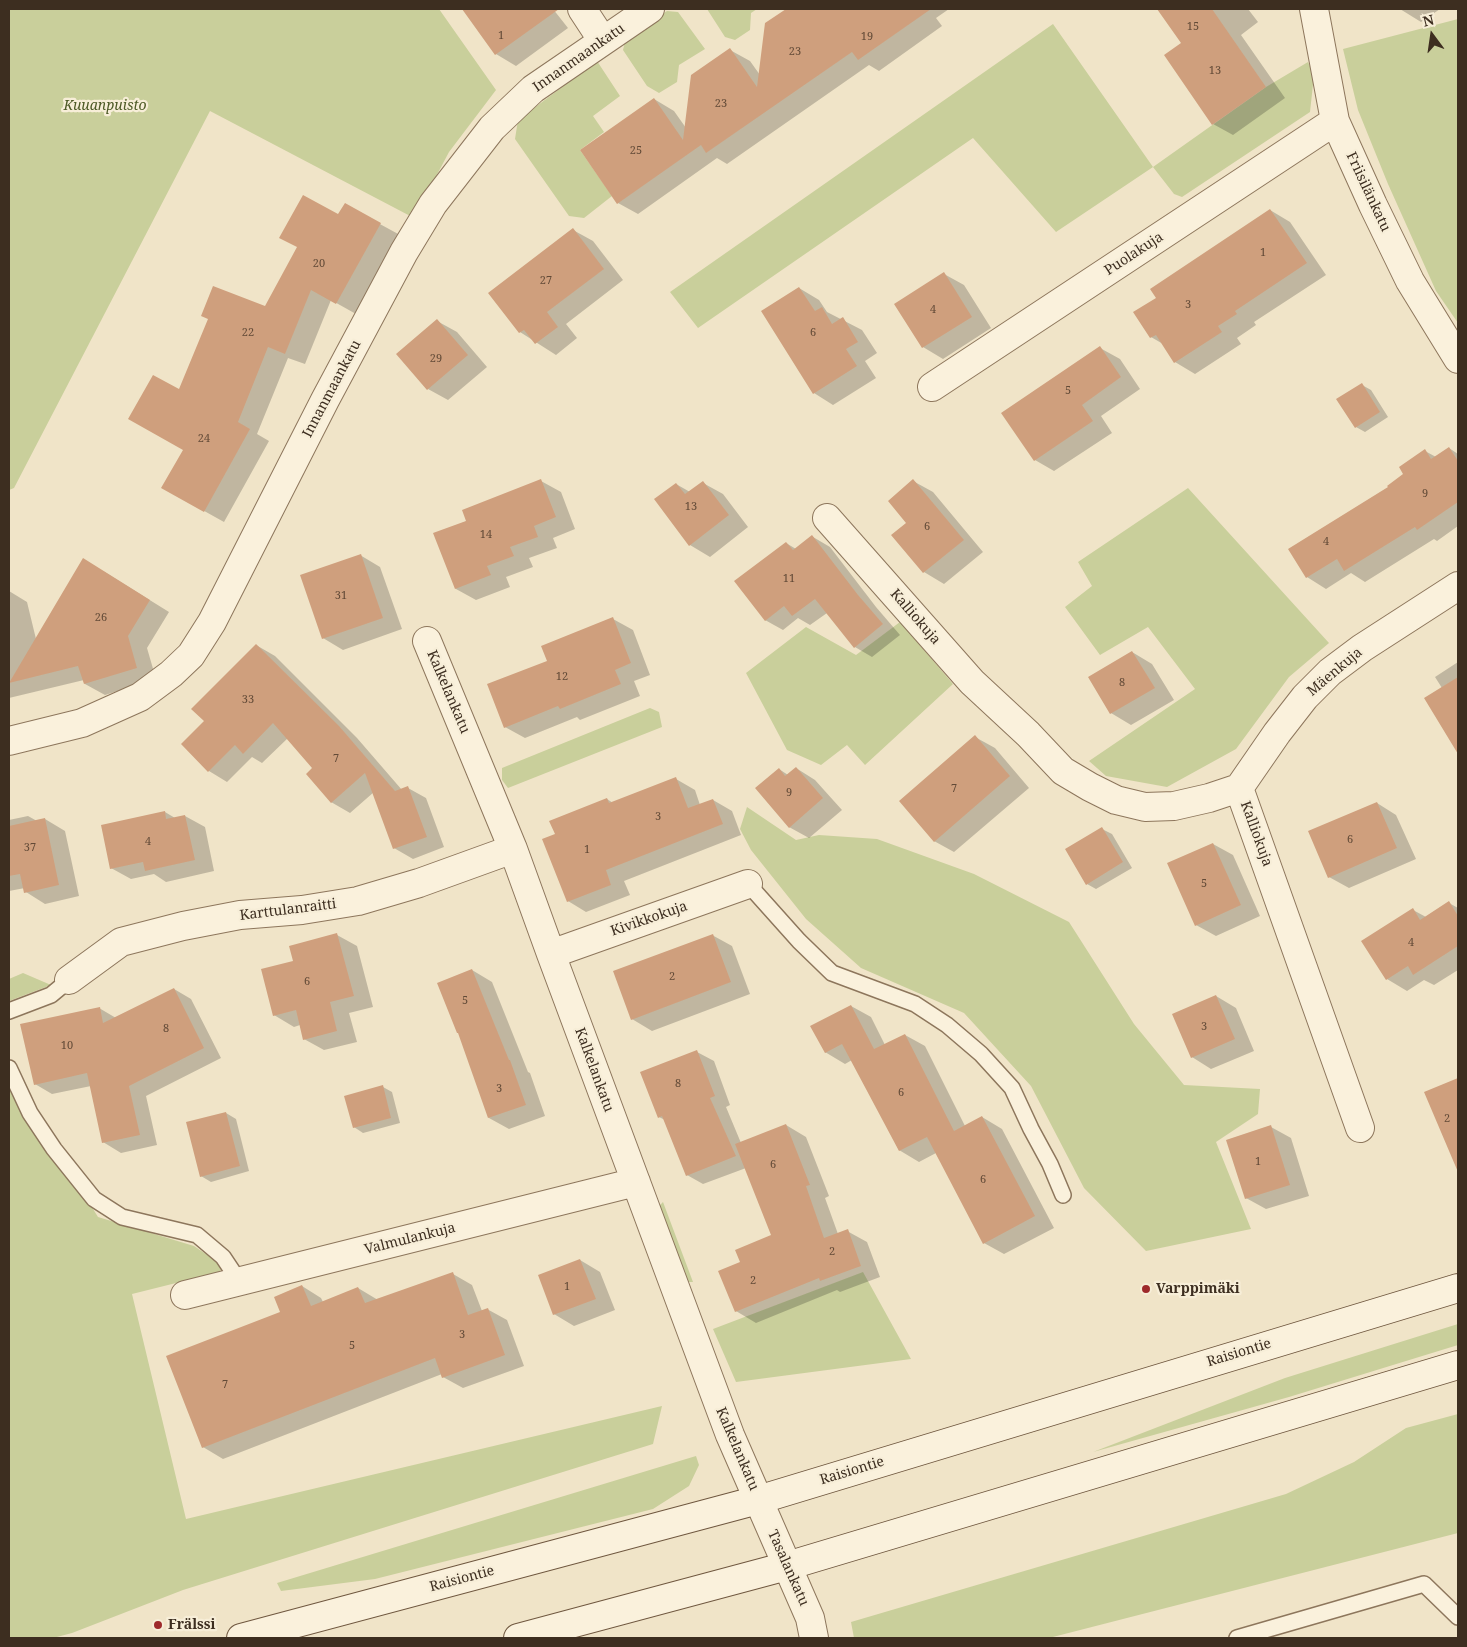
<!DOCTYPE html>
<html>
<head>
<meta charset="utf-8">
<style>
	body { margin:0 }
	#map { position:relative; width:1467px; height:1647px; overflow:hidden; background:#f0e4c8; font-family:"Noto Serif",serif }
	canvas { display:block }
	.frame { position:absolute; inset:0; border:10px solid #3d2e20; pointer-events:none }
	.north { position:absolute; left:1407px; top:10px; width:50px; height:50px; -webkit-text-stroke:4px #f7eed8; paint-order:stroke; rotate:346deg; font-size:14px; font-weight:700; line-height:20px; text-align:center; color:#3d2e20 }
	.north::after { content:''; display:block; margin:auto; width:18px; height:22px; background:#3d2e20; clip-path:polygon(50% 0,100% 100%,50% 72%,0 100%) }
</style>
</head>
<body>
<div id="map">
<canvas width="1467" height="1647"></canvas>
<div class="frame"></div>
<div class="north">N</div>
</div>
<script>
const ctx = document.querySelector('canvas').getContext('2d');
ctx.lineJoin = 'round';
function paint(path, color) { ctx.fillStyle = color; ctx.fill(path, 'evenodd'); }
const shape = rows => new Path2D(rows.map(r => 'M' + r).join(''));
function strokePath(path, color, width, dash) { ctx.strokeStyle = color; ctx.lineWidth = width; ctx.lineCap = dash ? 'butt' : 'round'; ctx.setLineDash(dash || []); ctx.stroke(path); }
function drawText(font, color, halo, rows, align = 'center') {
  ctx.font = font + ' "Noto Serif",serif'; ctx.lineWidth = 4.5; ctx.setLineDash([]); ctx.textBaseline = 'middle'; ctx.strokeStyle = halo; ctx.fillStyle = color; for (const [text, x, y, turn = 0] of rows) {
    ctx.save(); ctx.translate(x, y); ctx.rotate((+turn || 0) * Math.PI / 180); ctx.textAlign = isNaN(turn) ? turn : align; if (halo) ctx.strokeText(text, 0, 0); ctx.fillText(text, 0, 0); ctx.restore();
  }
}
paint(shape([
	[9,9,439,9,496,90,449,152,414,218,210,111,14,488,9,490],
	[707,9,757,9,751,13,750,30,735,40,725,37],
	[667,11,678,12,705,49,679,65,677,82,659,93,647,86,623,50,626,38],
	[1458,19,1458,323,1436,291,1388,184,1358,110,1343,49],
	[1053,24,1153,167,1266,87,1308,62,1314,75,1310,112,1182,197,1174,194,1153,167,1056,232,973,138,698,328,670,292],
	[597,61,620,96,593,116,604,132,580,150,612,196,584,218,569,216,515,139,518,120],
	[1188,488,1329,643,1289,677,1236,749,1167,787,1106,776,1089,761,1195,689,1148,627,1100,655,1065,607,1092,586,1078,562],
	[900,622,953,684,865,765,847,745,821,765,787,750,746,673,806,627,856,655],
	[650,708,659,712,662,727,508,788,502,780,502,768],
	[747,807,796,840,819,835,877,839,974,874,1069,922,1134,1024,1184,1085,1260,1089,1258,1114,1216,1142,1251,1229,1146,1251,1084,1188,1031,1086,964,1013,861,968,806,919,751,850,740,829],
	[23,973,51,985,9,1001,9,979],
	[9,1073,98,1217,194,1246,222,1265,220,1272,132,1294,186,1519,662,1406,653,1444,183,1590,72,1633,53,1638,9,1638],
	[663,1202,693,1282,683,1282,656,1209],
	[863,1272,911,1359,736,1382,713,1329],
	[1458,1324,1458,1345,1289,1397,1093,1452,1285,1378],
	[1458,1414,1458,1533,1049,1638,854,1638,851,1622,1286,1494,1354,1462,1406,1428],
	[696,1456,699,1465,689,1486,653,1509,375,1579,281,1591,277,1583]
]), '#c9cf9b');
paint(shape([
	[463,9,553,9,568,28,516,66,496,54],
	[788,9,949,9,936,18,942,26,879,71,869,65,727,164,717,158,638,214,618,203,654,99,674,111,686,128,730,50,750,61,760,75,766,24],
	[1158,9,1248,9,1258,22,1241,35,1285,98,1233,135,1213,124,1183,43],
	[1400,9,1440,9,1421,22],
	[345,205,400,235,356,314,331,300,305,364,288,358,257,434,269,441,224,522,163,488,184,450,180,391,265,308,298,247,339,216],
	[1270,210,1290,222,1326,275,1254,322,1256,325,1237,338,1241,344,1195,374,1175,362,1163,344,1151,337,1135,312,1158,298],
	[573,230,593,241,623,280,566,324,577,338,556,355,520,332,490,293],
	[944,274,964,285,991,328,943,359,923,347],
	[799,288,819,300,827,312,862,330,877,353,865,361,876,378,833,405,814,393],
	[437,321,457,332,487,367,448,400,428,389],
	[1100,348,1120,359,1140,389,1101,416,1112,433,1054,471,1035,460],
	[1362,385,1371,390,1388,417,1365,432,1356,427],
	[1449,448,1458,454,1458,526,1437,541,1434,539,1365,582,1351,573,1326,589,1307,577,1389,488,1405,475,1425,451,1436,457],
	[541,481,561,492,575,529,553,538,557,548,529,558,533,567,506,577,510,587,476,600,456,589,435,534,467,521],
	[913,481,933,492,983,552,944,584,924,572],
	[703,483,723,494,748,527,710,557,690,545,676,484,690,492],
	[813,537,830,547,876,607,900,635,872,657,855,647,827,613,810,625,798,618,783,630,765,620,786,543,796,549],
	[360,555,380,567,402,629,343,650,323,638],
	[103,571,169,612,147,648,156,679,105,695,85,684,84,680,9,698,9,591,27,602,36,639],
	[613,619,633,630,650,675,634,681,640,696,580,720,577,717,525,738,505,727,548,661],
	[256,645,275,656,357,738,402,790,408,788,426,798,444,847,413,859,394,848,374,792,350,813,331,802,314,768,288,738,262,763,252,757,227,782,209,771,182,744,206,721],
	[1132,652,1152,664,1174,700,1131,725,1111,713,1090,677],
	[1458,662,1458,741,1448,735,1442,688,1435,677],
	[975,737,995,748,1029,788,954,852,934,841],
	[796,768,815,780,842,810,809,838,789,827,779,769,788,775],
	[676,779,695,790,700,805,713,800,732,811,741,835,624,881,630,895,586,912,568,901,556,835,607,799,613,803],
	[1377,803,1396,815,1416,859,1349,888,1329,877],
	[165,812,175,818,185,816,205,827,214,871,166,882,154,874,131,879,111,868],
	[28,816,37,821,45,819,65,831,79,896,45,904,26,892,25,888,9,891,9,820],
	[1102,829,1112,834,1132,868,1096,889,1087,884],
	[1213,844,1233,855,1260,916,1216,936,1196,925],
	[1449,903,1458,908,1458,970,1434,985,1424,980,1407,991,1387,979,1363,941,1413,910,1426,917],
	[337,935,357,946,373,1007,349,1013,357,1042,324,1050,304,1039,300,1025,294,1027,274,1015,294,961],
	[712,935,732,946,750,994,652,1031,632,1019],
	[472,970,492,982,528,1072,530,1073,545,1116,509,1129,489,1118],
	[174,989,191,999,221,1058,146,1096,157,1145,121,1153,103,1142,91,1086,52,1094,35,1084,99,1008,116,1018],
	[1216,996,1236,1008,1254,1051,1211,1069,1192,1057],
	[851,1006,871,1017,885,1045,905,1035,925,1046,965,1126,982,1117,1002,1129,1054,1228,1004,1254,984,1243,936,1153,919,1162,899,1150,852,1060,845,1064,825,1052],
	[697,1052,714,1061,730,1105,726,1107,741,1143,786,1125,806,1137,829,1196,825,1198,838,1234,847,1231,867,1242,880,1277,840,1292,837,1290,756,1323,736,1311,742,1263,773,1236,746,1168,703,1184,687,1175,665,1120,659,1117],
	[1458,1079,1458,1153,1449,1148,1426,1093],
	[383,1087,392,1092,400,1123,363,1133,354,1127],
	[226,1113,236,1119,249,1171,211,1182,201,1176],
	[1271,1127,1291,1138,1309,1196,1266,1209,1246,1198],
	[580,1260,600,1272,615,1310,574,1326,554,1314],
	[453,1274,472,1285,482,1311,487,1309,507,1320,524,1366,463,1388,443,1377,442,1374,223,1459,203,1447,282,1312,302,1286,321,1298,323,1302,358,1288,378,1300]
]), '#0003');
paint(shape([
	[462,9,559,9,495,55],
	[786,9,931,9,858,60,852,52,706,153,701,145,617,204,580,150,654,98,683,140,691,75,730,48,757,87,765,23],
	[1157,9,1212,9,1266,87,1212,125,1164,55,1181,43],
	[303,195,338,214,345,203,381,223,336,304,311,290,285,354,268,347,238,422,250,429,204,512,161,488,183,450,128,419,153,375,179,389,208,319,201,316,213,286,265,306,297,247,279,238],
	[1270,209,1307,263,1235,311,1237,314,1218,326,1222,332,1174,363,1156,335,1150,338,1133,312,1156,298,1150,289],
	[573,228,604,269,547,312,558,327,535,344,524,330,519,333,488,293],
	[944,272,972,317,922,348,894,304],
	[799,287,815,311,822,307,832,324,843,317,858,342,846,349,857,366,813,394,761,311],
	[437,319,468,355,427,390,396,354],
	[1100,346,1121,377,1082,405,1093,421,1034,461,1001,413],
	[1362,383,1380,412,1355,428,1336,399],
	[1449,447,1458,461,1458,502,1417,530,1415,527,1344,571,1337,559,1306,578,1288,549,1388,487,1387,486,1403,474,1399,467,1425,449,1431,459],
	[541,479,556,517,534,526,538,537,510,547,514,556,487,566,491,575,455,589,433,533,466,521,462,510],
	[913,479,964,540,923,573,891,535,906,523,888,501],
	[703,481,729,515,689,546,654,499,676,483,685,494],
	[812,535,858,595,883,624,854,648,815,599,792,616,784,606,765,621,734,581,786,542,793,550],
	[361,554,383,618,322,639,300,575],
	[83,558,150,600,128,636,137,668,84,684,78,666,9,683],
	[613,617,631,663,615,670,621,684,560,709,558,706,504,728,487,684,547,661,541,646],
	[256,644,339,726,395,791,408,786,427,837,393,849,365,773,331,803,306,774,312,768,273,723,243,754,235,745,208,772,181,744,204,721,191,709],
	[1132,651,1155,688,1110,714,1088,677],
	[1458,677,1458,754,1424,698],
	[975,735,1010,776,934,842,899,801],
	[796,767,823,798,789,828,755,788,779,768,785,776],
	[676,777,688,808,713,799,723,824,606,870,611,885,567,902,542,839,555,834,549,821,607,798,609,803],
	[1377,802,1397,848,1328,878,1308,831],
	[165,811,166,819,185,815,195,860,145,871,143,862,110,869,101,825],
	[45,818,59,885,24,893,20,874,9,876,9,826],
	[1102,827,1123,862,1086,885,1065,849],
	[1213,843,1241,905,1195,926,1167,863],
	[1449,901,1458,916,1458,946,1413,975,1408,966,1386,980,1361,941,1413,908,1420,920],
	[337,933,354,996,330,1002,337,1031,303,1040,296,1010,273,1016,261,969,293,961,289,946],
	[713,934,731,982,631,1020,613,971],
	[472,969,509,1060,510,1060,526,1105,488,1118,458,1033,457,1033,437,983],
	[174,988,204,1048,129,1086,140,1135,102,1143,87,1073,34,1085,20,1024,100,1007,103,1023],
	[1216,995,1235,1039,1191,1058,1172,1014],
	[851,1005,874,1049,905,1034,954,1131,982,1116,1035,1216,983,1244,927,1137,899,1151,842,1044,825,1053,810,1026],
	[697,1050,715,1096,710,1098,736,1156,686,1176,662,1116,658,1118,640,1072],
	[1458,1078,1458,1172,1424,1092],
	[383,1085,391,1118,353,1128,344,1096],
	[226,1112,240,1166,200,1177,186,1122],
	[786,1124,810,1185,806,1186,824,1238,848,1229,861,1266,820,1281,819,1278,735,1312,718,1271,740,1262,735,1250,771,1235,735,1144],
	[1271,1125,1290,1185,1245,1199,1226,1140],
	[580,1259,596,1299,553,1315,538,1275],
	[453,1272,468,1315,488,1308,505,1355,442,1378,435,1358,202,1448,166,1356,280,1312,274,1297,302,1285,311,1306,358,1287,365,1303]
]), '#cf9f7d');
const lane = shape([
	[748,884,799,941,832,973,915,1004,947,1025,981,1054,1012,1088,1031,1129,1050,1164,1063,1195],
	[9,1011,51,995,69,980],
	[9,1068,30,1113,54,1149,94,1199,122,1217,197,1235,223,1257,239,1281],
	[1237,1638,1424,1584,1458,1617]
]);
const street = shape([
	[582,9,603,41],
	[1314,9,1335,121,1373,205,1410,281,1458,359],
	[932,387,1335,121],
	[827,518,972,682,1028,734,1063,771,1090,787,1116,800,1145,807,1174,806,1209,798,1239,788,1360,1128],
	[427,641,513,849,551,954,730,1435,810,1618,814,1638],
	[9,741,82,723,140,697,171,674,191,655,212,622,325,400,404,252,433,204,492,128,533,89,650,9],
	[1239,788,1277,733,1305,697,1330,672,1362,648,1458,586],
	[551,954,748,884],
	[69,980,121,942,183,926,240,915,302,910,358,901,419,883,513,849],
	[185,1295,636,1182]
]);
const secondary = shape([
	[241,1638,758,1500,1458,1288],
	[518,1638,787,1566,1458,1365]
]);
strokePath(lane, '#8d765c', 18);
strokePath(street, '#8d765c', 30);
strokePath(secondary, '#6f573f', 30);
strokePath(lane, '#faf1dc', 15);
strokePath(street, '#faf1dc', 28);
strokePath(secondary, '#faf1dc', 28);
for (const [x, y, r, color] of [
	[1146,1289,5,"#9e2a2b"],
	[158,1625,5,"#9e2a2b"]
]) { const dot = new Path2D(); dot.arc(x, y, r, 0, 2 * Math.PI); ctx.fillStyle = color; ctx.fill(dot); strokePath(dot, '#f7eed8', 2); }
drawText('11px', '#624a37', null, [
	["15",1193,27],
	["1",501,36],
	["19",867,37],
	["23",795,52],
	["13",1215,71],
	["23",721,104],
	["25",636,151],
	["1",1263,253],
	["20",319,264],
	["27",546,281],
	["3",1188,305],
	["4",933,310],
	["22",248,333],
	["6",813,333],
	["29",436,359],
	["5",1068,391],
	["24",204,439],
	["9",1425,494],
	["13",691,507],
	["6",927,527],
	["14",486,535],
	["4",1326,542],
	["11",789,579],
	["31",341,596],
	["26",101,618],
	["12",562,677],
	["8",1122,683],
	["33",248,700],
	["7",336,759],
	["7",954,789],
	["9",789,793],
	["3",658,817],
	["6",1350,840],
	["4",148,842],
	["37",30,848],
	["1",587,850],
	["5",1204,884],
	["4",1411,943],
	["2",672,977],
	["6",307,982],
	["5",465,1001],
	["3",1204,1027],
	["8",166,1029],
	["10",67,1046],
	["8",678,1084],
	["3",499,1089],
	["6",901,1093],
	["2",1447,1119],
	["1",1258,1162],
	["6",773,1165],
	["6",983,1180],
	["2",832,1252],
	["2",753,1281],
	["1",567,1287],
	["3",462,1335],
	["5",352,1346],
	["7",225,1385]
]);
drawText('14px', '#3d2e20', '#f7eed8', [
	["Innanmaankatu",579,58,-35],
	["Friisilänkatu",1368,192,65],
	["Puolakuja",1134,254,-33],
	["Innanmaankatu",332,389,-62],
	["Kalliokuja",915,617,49],
	["Mäenkuja",1335,672,-40],
	["Kalkelankatu",448,692,67],
	["Kalliokuja",1256,834,70],
	["Karttulanraitti",288,910,-7],
	["Kivikkokuja",649,919,-19],
	["Kalkelankatu",594,1070,70],
	["Valmulankuja",410,1239,-14],
	["Raisiontie",1239,1353,-17],
	["Kalkelankatu",737,1449,67],
	["Raisiontie",852,1471,-17],
	["Tasalankatu",788,1568,66],
	["Raisiontie",462,1579,-15]
]);
drawText('italic 14px', '#4d5a26', '#f7eed8', [
	["Kuuanpuisto",105,106]
]);
drawText('bold 14px', '#3d2e20', '#f7eed8', [
	["Varppimäki",1156,1289],
	["Frälssi",168,1625]
], 'left');
</script>
</body>
</html>
